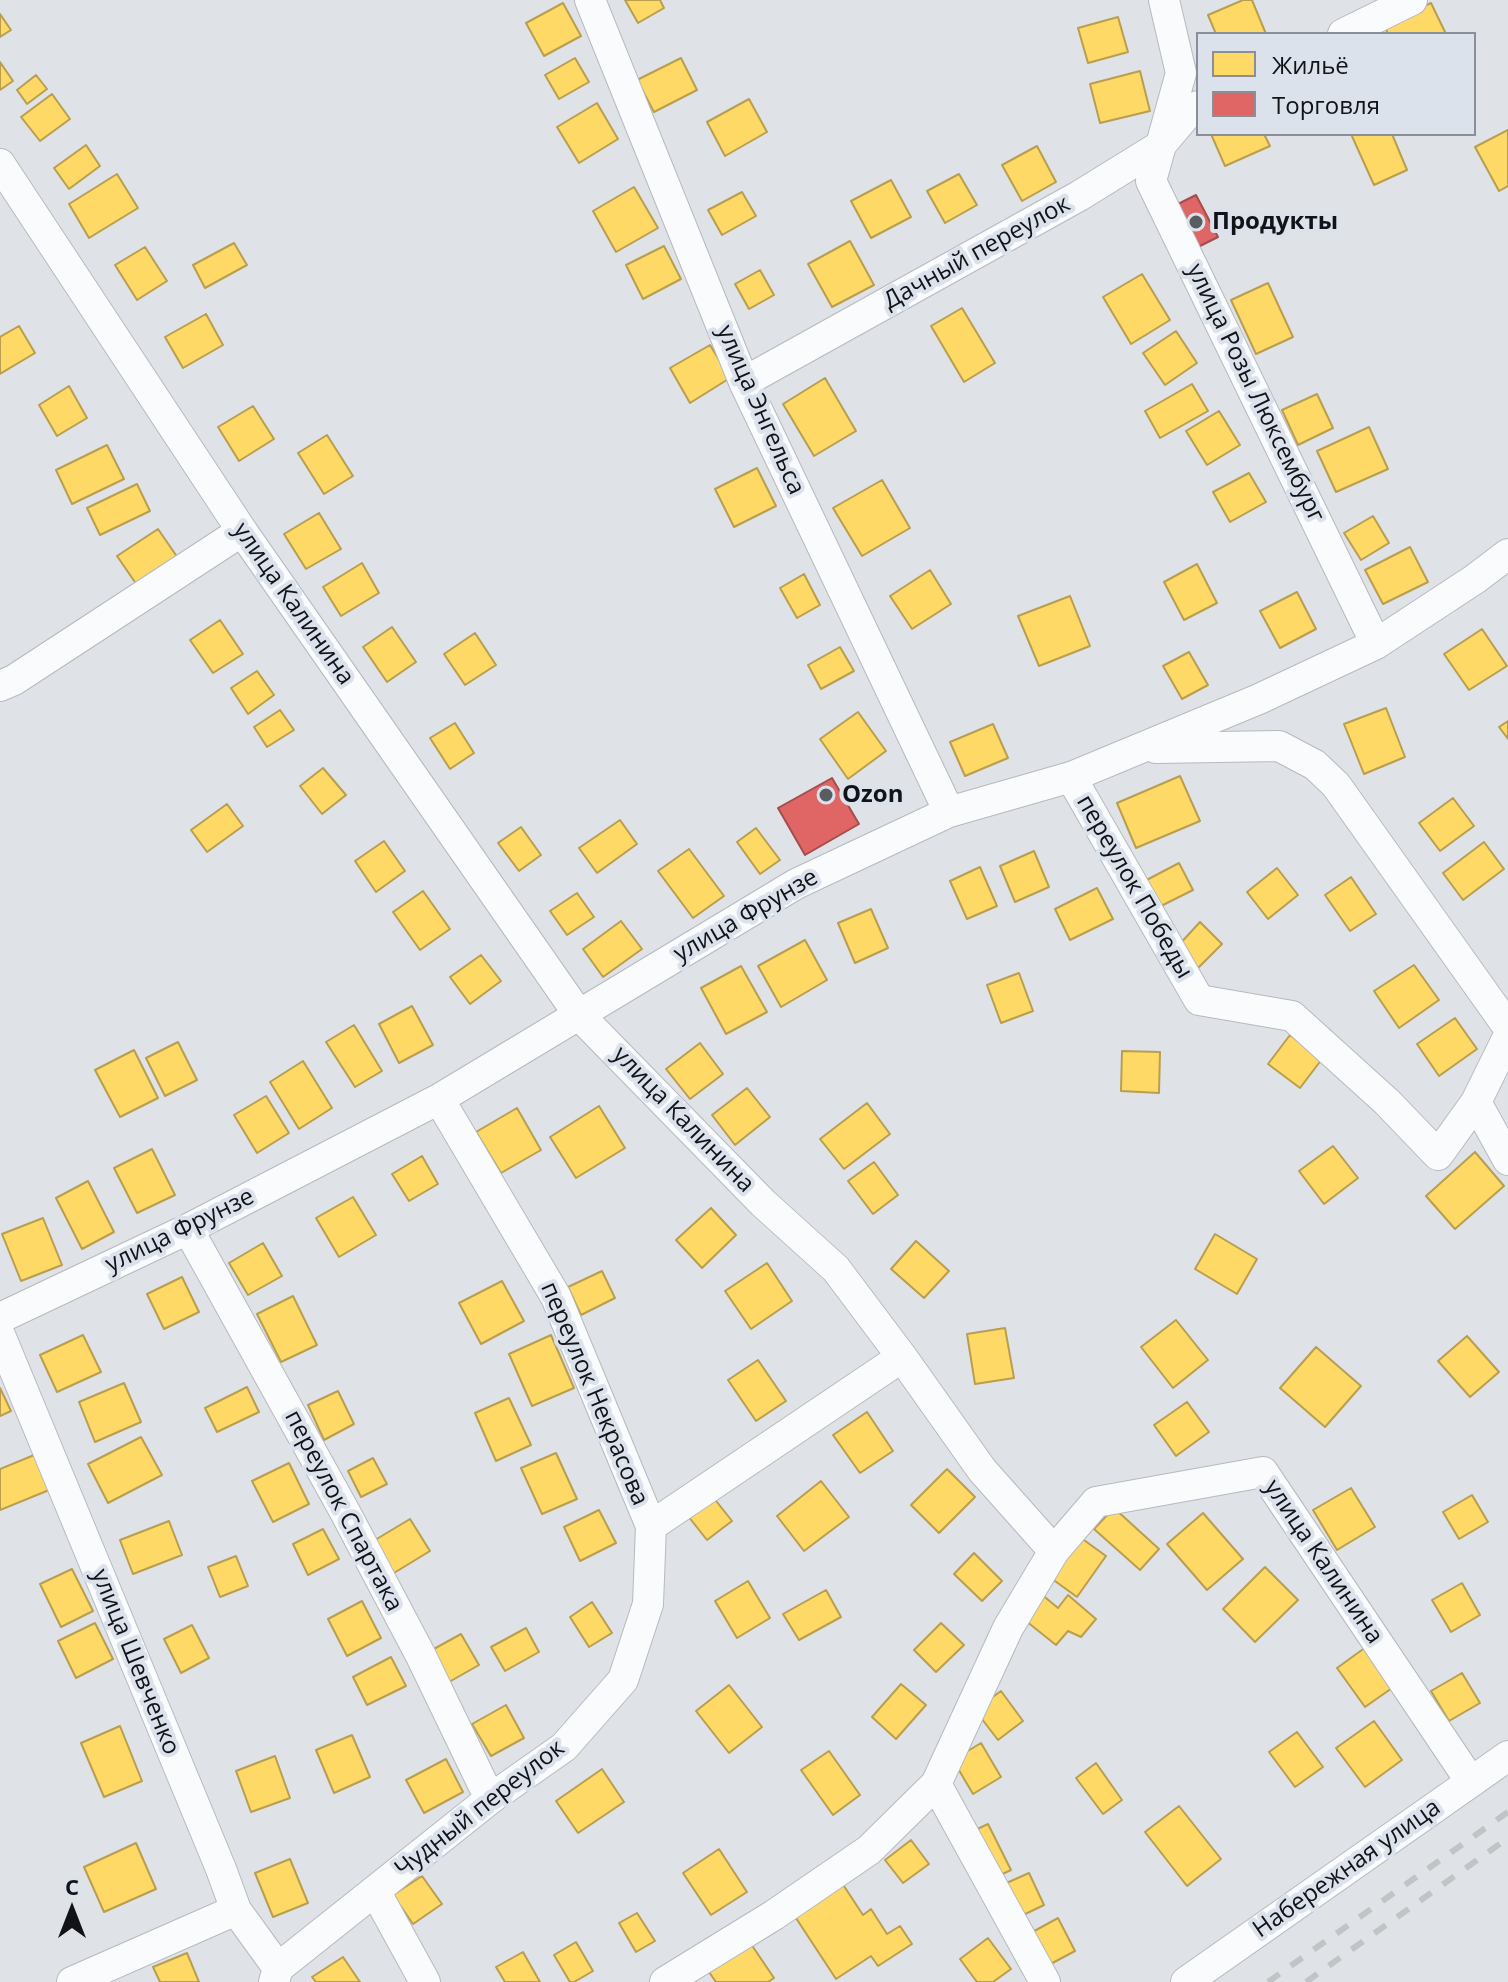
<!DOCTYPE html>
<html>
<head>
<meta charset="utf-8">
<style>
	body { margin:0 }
	#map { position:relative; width:1508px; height:1982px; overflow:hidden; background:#dfe3e8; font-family:"Open Sans",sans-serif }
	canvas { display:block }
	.legend { position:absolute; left:1196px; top:32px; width:280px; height:104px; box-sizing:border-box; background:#dbe2ec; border:2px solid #8a8f97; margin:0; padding:10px 14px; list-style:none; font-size:24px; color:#111317 }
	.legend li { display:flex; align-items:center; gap:16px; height:40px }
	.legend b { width:40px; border:2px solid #8a8f97 }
	.north { position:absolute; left:32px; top:1870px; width:80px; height:80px; -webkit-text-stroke:6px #dbe2ec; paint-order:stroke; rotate:0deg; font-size:22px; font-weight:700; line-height:32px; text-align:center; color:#111317 }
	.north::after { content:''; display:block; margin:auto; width:28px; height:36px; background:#111317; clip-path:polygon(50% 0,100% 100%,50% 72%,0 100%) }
</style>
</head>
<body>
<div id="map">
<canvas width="1508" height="1982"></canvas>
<ul class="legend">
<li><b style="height:22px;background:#ffd966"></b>Жильё</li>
<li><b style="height:22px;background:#e06666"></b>Торговля</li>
</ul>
<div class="north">С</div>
</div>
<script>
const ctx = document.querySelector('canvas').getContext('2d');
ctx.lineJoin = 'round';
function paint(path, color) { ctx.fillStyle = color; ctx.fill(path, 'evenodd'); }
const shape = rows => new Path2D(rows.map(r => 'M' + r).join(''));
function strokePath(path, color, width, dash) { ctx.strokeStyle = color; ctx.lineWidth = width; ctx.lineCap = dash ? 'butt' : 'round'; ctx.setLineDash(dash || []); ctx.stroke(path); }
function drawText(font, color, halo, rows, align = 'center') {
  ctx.font = font + ' "Open Sans",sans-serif'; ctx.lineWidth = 8; ctx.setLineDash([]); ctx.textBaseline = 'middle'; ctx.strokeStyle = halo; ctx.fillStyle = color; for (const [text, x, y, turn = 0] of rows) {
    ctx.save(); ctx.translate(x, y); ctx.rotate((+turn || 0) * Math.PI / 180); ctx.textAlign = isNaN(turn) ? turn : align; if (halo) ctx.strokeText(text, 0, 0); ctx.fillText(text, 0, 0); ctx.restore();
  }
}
const homes = shape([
	[625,0,660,0,664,8,638,23,625,0],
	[1243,0,1252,0,1266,34,1216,34,1208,15,1243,0],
	[563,3,581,36,544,56,526,23,563,3],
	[1431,3,1446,34,1388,34,1384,25,1431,3],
	[0,14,11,30,0,37,0,14],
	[1118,17,1128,52,1088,63,1078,28,1118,17],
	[575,58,589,82,559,99,545,75,575,58],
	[681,58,697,90,654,112,637,80,681,58],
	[0,62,13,81,0,90,0,62],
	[1140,71,1150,111,1100,123,1090,84,1140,71],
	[36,75,47,89,27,104,17,90,36,75],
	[52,94,70,119,40,141,21,117,52,94],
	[749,99,767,132,725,156,707,122,749,99],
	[597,103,618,139,579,163,557,127,597,103],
	[1508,130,1508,186,1499,191,1475,147,1508,130],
	[1211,134,1264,134,1270,146,1225,166,1211,134],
	[1351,134,1392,134,1407,170,1374,185,1351,134],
	[86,145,100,166,69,189,54,168,86,145],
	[1037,146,1056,182,1022,201,1002,165,1037,146],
	[117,174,138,208,89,238,69,204,117,174],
	[959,174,977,205,945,223,927,191,959,174],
	[891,180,911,217,871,238,851,201,891,180],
	[634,187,658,228,616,252,593,211,634,187],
	[742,192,756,216,722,235,708,210,742,192],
	[850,241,874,285,832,307,808,264,850,241],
	[234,243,247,265,205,288,193,265,234,243],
	[664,246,681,279,643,299,626,265,664,246],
	[145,247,167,281,137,300,115,265,145,247],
	[760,270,774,295,749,309,735,284,760,270],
	[1142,274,1170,320,1131,344,1103,297,1142,274],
	[1268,283,1293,337,1256,354,1231,300,1268,283],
	[962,308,995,363,964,382,931,326,962,308],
	[206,314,223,345,183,368,165,337,206,314],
	[19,326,35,353,0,374,0,337,19,326],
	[1176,331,1197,363,1165,385,1143,353,1176,331],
	[710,345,730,378,690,403,670,368,710,345],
	[825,378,856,431,814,456,783,404,825,378],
	[1192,384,1208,411,1160,438,1145,411,1192,384],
	[69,386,87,418,57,436,39,405,69,386],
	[1317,394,1333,428,1298,445,1282,410,1317,394],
	[253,406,274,439,239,461,218,427,253,406],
	[1219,411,1240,445,1207,465,1186,431,1219,411],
	[1369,427,1388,469,1336,492,1317,451,1369,427],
	[327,435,353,476,324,494,298,453,327,435],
	[107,445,124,479,72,504,56,470,107,445],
	[757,468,776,506,734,527,715,489,757,468],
	[1249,473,1266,502,1230,522,1213,492,1249,473],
	[882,480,910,528,862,556,833,508,882,480],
	[137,484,150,511,100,535,87,508,137,484],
	[319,513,341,549,306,569,284,534,319,513],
	[1373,516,1389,543,1361,560,1344,533,1373,516],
	[158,529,180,561,139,588,117,556,158,529],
	[1410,547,1428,582,1383,604,1365,570,1410,547],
	[362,563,379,593,341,616,323,587,362,563],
	[1197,564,1217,603,1184,620,1164,582,1197,564],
	[930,570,951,604,912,629,890,596,930,570],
	[804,574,820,605,797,618,780,588,804,574],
	[1297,592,1316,629,1280,648,1260,611,1297,592],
	[1070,596,1090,646,1039,666,1018,616,1070,596],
	[220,620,243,654,213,673,190,640,220,620],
	[392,627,416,662,387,682,363,647,392,627],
	[1482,629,1507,666,1469,690,1444,654,1482,629],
	[475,633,496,665,465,685,444,654,475,633],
	[840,647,854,671,821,689,808,665,840,647],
	[1189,652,1208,685,1182,699,1163,666,1189,652],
	[257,671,274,695,248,714,231,688,257,671],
	[1386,708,1405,757,1364,774,1344,724,1386,708],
	[280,710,294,730,267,747,254,727,280,710],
	[858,712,886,751,848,779,820,739,858,712],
	[1508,721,1508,739,1499,727,1508,721],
	[455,723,474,753,450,769,430,738,455,723],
	[993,724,1008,758,965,776,950,742,993,724],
	[323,768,346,795,322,814,300,786,323,768],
	[1180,776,1200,821,1136,848,1117,803,1180,776],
	[1453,798,1474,826,1440,851,1419,823,1453,798],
	[227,804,243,826,207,852,191,830,227,804],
	[620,820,637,844,597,873,579,848,620,820],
	[521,827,541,855,519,871,498,843,521,827],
	[756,828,780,860,760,874,737,842,756,828],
	[384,841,405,871,376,892,355,861,384,841],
	[1484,842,1504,869,1463,900,1443,873,1484,842],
	[689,849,724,896,693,918,658,871,689,849],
	[1034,851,1049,887,1015,902,1000,866,1034,851],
	[1179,863,1193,890,1153,910,1139,884,1179,863],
	[980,867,997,906,967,919,950,881,980,867],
	[1277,868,1298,895,1268,919,1247,892,1277,868],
	[1351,877,1376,914,1350,931,1325,895,1351,877],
	[1097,888,1113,919,1070,940,1055,909,1097,888],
	[423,891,450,929,420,950,393,912,423,891],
	[577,893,594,917,567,935,550,911,577,893],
	[871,909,888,948,855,963,838,923,871,909],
	[621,921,642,949,603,977,583,949,621,921],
	[1200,922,1222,944,1198,968,1177,947,1200,922],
	[805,940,827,980,781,1007,758,966,805,940],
	[481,955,501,981,470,1004,450,977,481,955],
	[1414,965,1439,1000,1399,1028,1374,991,1414,965],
	[741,966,767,1012,726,1034,701,988,741,966],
	[1019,973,1033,1011,1001,1023,987,985,1019,973],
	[412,1006,433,1045,399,1063,379,1024,412,1006],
	[1455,1018,1477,1049,1439,1076,1417,1044,1455,1018],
	[354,1025,382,1071,355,1087,326,1042,354,1025],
	[1290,1035,1322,1059,1300,1088,1268,1064,1290,1035],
	[178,1042,197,1080,165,1096,146,1058,178,1042],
	[700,1043,723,1074,690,1099,666,1069,700,1043],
	[134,1050,158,1098,120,1117,95,1070,134,1050],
	[1122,1051,1160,1052,1159,1093,1121,1091,1122,1051],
	[303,1061,332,1108,299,1129,270,1082,303,1061],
	[747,1088,770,1117,735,1145,712,1115,747,1088],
	[266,1096,289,1133,257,1153,234,1115,266,1096],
	[867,1103,890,1134,844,1169,820,1139,867,1103],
	[599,1106,625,1148,576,1178,550,1137,599,1106],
	[517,1108,541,1150,501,1173,476,1132,517,1108],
	[1333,1146,1358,1178,1324,1204,1299,1171,1333,1146],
	[152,1149,175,1195,137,1213,114,1168,152,1149],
	[1475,1152,1504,1186,1455,1229,1426,1196,1475,1152],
	[422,1156,438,1184,409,1201,392,1174,422,1156],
	[874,1162,898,1195,873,1214,848,1181,874,1162],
	[88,1181,114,1232,82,1249,56,1198,88,1181],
	[353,1197,376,1235,339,1257,316,1218,353,1197],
	[711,1208,736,1235,702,1268,676,1240,711,1208],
	[43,1218,62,1265,21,1281,2,1234,43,1218],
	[1215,1234,1257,1259,1237,1294,1195,1269,1215,1234],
	[916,1241,949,1271,924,1298,891,1269,916,1241],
	[263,1243,282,1276,248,1295,229,1263,263,1243],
	[767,1263,792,1301,751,1329,725,1291,767,1263],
	[602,1271,615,1298,581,1315,568,1287,602,1271],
	[182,1277,199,1312,164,1329,147,1294,182,1277],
	[502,1281,524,1321,481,1344,459,1303,502,1281],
	[293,1296,317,1345,281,1362,257,1314,293,1296],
	[1176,1320,1208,1360,1173,1388,1141,1347,1176,1320],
	[1005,1328,1014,1378,975,1384,967,1334,1005,1328],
	[83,1335,101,1372,57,1392,40,1355,83,1335],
	[551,1335,574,1388,532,1406,509,1354,551,1335],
	[1467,1336,1499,1372,1470,1397,1438,1361,1467,1336],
	[1316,1347,1361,1386,1325,1427,1280,1388,1316,1347],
	[758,1360,786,1401,756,1421,728,1380,758,1360],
	[124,1383,141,1422,95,1442,79,1402,124,1383],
	[247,1387,259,1412,217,1432,205,1408,247,1387],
	[0,1388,11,1411,0,1416,0,1388],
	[338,1391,354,1424,324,1440,308,1405,338,1391],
	[509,1398,531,1445,496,1461,475,1413,509,1398],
	[1187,1402,1209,1432,1176,1456,1154,1425,1187,1402],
	[867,1412,893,1451,860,1473,833,1435,867,1412],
	[141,1437,162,1475,108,1503,88,1464,141,1437],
	[39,1453,54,1488,0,1510,0,1469,39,1453],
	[556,1453,577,1499,542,1514,521,1468,556,1453],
	[373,1458,387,1484,361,1497,348,1471,373,1458],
	[289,1463,309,1504,273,1522,252,1481,289,1463],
	[947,1469,975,1497,939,1533,911,1505,947,1469],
	[821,1481,849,1517,804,1551,777,1516,821,1481],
	[1351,1488,1375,1527,1337,1550,1313,1510,1351,1488],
	[1472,1495,1488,1522,1459,1539,1443,1512,1472,1495],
	[713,1497,732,1521,707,1540,688,1516,713,1497],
	[1114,1508,1159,1549,1140,1570,1094,1529,1114,1508],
	[599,1510,616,1543,580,1561,564,1527,599,1510],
	[1203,1513,1243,1559,1207,1590,1167,1544,1203,1513],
	[410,1519,430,1551,389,1576,370,1543,410,1519],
	[169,1521,182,1555,133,1574,120,1540,169,1521],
	[323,1529,339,1559,308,1575,293,1544,323,1529],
	[1077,1535,1106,1556,1077,1597,1048,1576,1077,1535],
	[974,1553,1002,1581,982,1601,954,1574,974,1553],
	[236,1556,248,1586,220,1597,208,1567,236,1556],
	[1265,1567,1298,1600,1255,1642,1223,1609,1265,1567],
	[72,1569,93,1611,61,1627,40,1584,72,1569],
	[748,1581,770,1618,737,1638,715,1601,748,1581],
	[1462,1583,1480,1615,1451,1632,1432,1600,1462,1583],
	[826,1590,841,1617,799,1640,783,1614,826,1590],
	[1040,1593,1058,1608,1068,1595,1096,1619,1081,1637,1068,1631,1056,1645,1021,1617,1040,1593],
	[362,1601,381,1638,347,1656,328,1619,362,1601],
	[592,1602,612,1633,589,1647,570,1617,592,1602],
	[95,1623,113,1659,76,1678,58,1641,95,1623],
	[941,1623,964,1645,936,1672,914,1650,941,1623],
	[192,1625,209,1658,181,1673,164,1639,192,1625],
	[526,1628,539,1652,505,1671,491,1647,526,1628],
	[461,1634,479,1665,449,1682,432,1650,461,1634],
	[1366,1647,1395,1686,1365,1707,1337,1668,1366,1647],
	[391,1657,406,1686,367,1705,353,1677,391,1657],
	[1462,1673,1480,1703,1449,1721,1431,1691,1462,1673],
	[901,1684,926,1705,896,1739,872,1717,901,1684],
	[729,1685,762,1727,729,1753,696,1711,729,1685],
	[1001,1691,1023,1721,998,1740,975,1710,1001,1691],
	[506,1705,524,1738,491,1756,472,1724,506,1705],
	[1374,1721,1402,1760,1365,1787,1336,1748,1374,1721],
	[120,1726,142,1781,104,1797,81,1743,120,1726],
	[1297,1732,1323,1767,1295,1787,1269,1752,1297,1732],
	[352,1735,370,1777,334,1793,316,1750,352,1735],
	[981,1743,1001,1777,973,1794,953,1760,981,1743],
	[829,1751,860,1795,833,1815,801,1770,829,1751],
	[275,1756,290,1798,251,1812,236,1771,275,1756],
	[446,1759,463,1792,424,1813,406,1780,446,1759],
	[1096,1763,1122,1800,1103,1814,1076,1778,1096,1763],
	[602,1769,624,1802,578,1833,556,1801,602,1769],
	[1179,1806,1221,1859,1187,1886,1145,1832,1179,1806],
	[988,1824,1011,1870,992,1879,969,1833,988,1824],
	[911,1840,929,1864,903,1883,885,1860,911,1840],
	[136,1843,156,1889,104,1912,84,1867,136,1843],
	[719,1849,747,1892,711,1915,683,1873,719,1849],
	[290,1859,308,1903,273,1917,255,1873,290,1859],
	[1029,1873,1044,1905,1017,1918,1002,1885,1029,1873],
	[422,1876,442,1904,413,1924,393,1895,422,1876],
	[840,1880,863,1915,871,1909,887,1934,900,1926,912,1944,878,1966,871,1956,836,1979,792,1912,840,1880],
	[637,1913,655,1941,636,1952,619,1923,637,1913],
	[1058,1918,1075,1951,1045,1967,1027,1935,1058,1918],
	[988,1938,1011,1969,993,1982,977,1982,960,1959,988,1938],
	[576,1942,593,1971,574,1982,570,1982,554,1955,576,1942],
	[751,1944,774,1978,768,1982,716,1982,709,1972,751,1944],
	[523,1952,540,1982,505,1982,496,1967,523,1952],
	[187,1953,199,1982,160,1982,153,1967,187,1953],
	[343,1957,360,1982,316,1982,312,1977,343,1957]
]);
paint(homes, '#ffd966');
strokePath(homes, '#b89e4e', 2);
const shops = shape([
	[1196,195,1218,237,1196,248,1174,206,1196,195],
	[832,778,859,824,805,855,778,808,832,778]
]);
paint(shops, '#e06666');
strokePath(shops, '#a24d4e', 2);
const minor = shape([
	[590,0,744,382,949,812],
	[1164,0,1181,73,1151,181,1376,644],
	[1343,34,1412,0],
	[0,164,242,531,579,1015,763,1203,836,1269,902,1357,982,1470,1054,1551,1096,1502,1263,1472,1471,1782],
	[744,382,1079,196,1160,146,1187,114,1198,106],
	[0,686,14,680,242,531],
	[1156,748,1279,746,1315,765,1336,785,1508,1027],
	[1071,777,1199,1000,1292,1016,1387,1102,1438,1155,1476,1102,1508,1160],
	[1476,1102,1508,1037],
	[188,1229,345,1512,421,1656,490,1799],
	[0,1318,188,1229,439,1099,796,884,949,812,1071,777,1259,699,1376,644,1475,579,1508,554],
	[0,1335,221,1869,236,1910,278,1968,274,1982],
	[651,1526,902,1357],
	[936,1784,1045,1982],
	[375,1891,425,1982],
	[278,1968,490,1799,564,1747,623,1680,648,1604,651,1526,556,1297,439,1099],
	[72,1982,236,1910],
	[665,1982,774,1915,869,1850,936,1784,1008,1628,1054,1551],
	[1186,1982,1508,1756]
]);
strokePath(minor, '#b6b9be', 32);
strokePath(minor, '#fafbfc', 30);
strokePath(shape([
	[1268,1982,1508,1812],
	[1306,1982,1508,1838]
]), '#c1c3c4', 6, [14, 14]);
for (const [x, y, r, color] of [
	[1196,222,8,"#595c60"],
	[826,795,8,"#595c60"]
]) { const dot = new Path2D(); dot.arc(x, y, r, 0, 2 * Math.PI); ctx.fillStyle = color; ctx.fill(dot); strokePath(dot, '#dbe2ec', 3); }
drawText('bold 24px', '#111317', '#dbe2ec', [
	["Продукты",1212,222],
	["Ozon",842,795]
], 'left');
drawText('24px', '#111317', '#dbe2ec', [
	["Дачный переулок",977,253,-29],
	["улица Розы Люксембург",1255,393,64],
	["улица Энгельса",760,410,66],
	["улица Калинина",293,604,55],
	["переулок Победы",1134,887,60],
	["улица Фрунзе",746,916,-30],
	["улица Калинина",683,1120,46],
	["улица Фрунзе",180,1231,-26],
	["переулок Некрасова",594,1394,67],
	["переулок Спартака",343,1511,62],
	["улица Калинина",1323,1562,56],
	["улица Шевченко",135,1662,68],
	["Чудный переулок",480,1809,-38],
	["Набережная улица",1347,1869,-35]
]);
</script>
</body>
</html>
